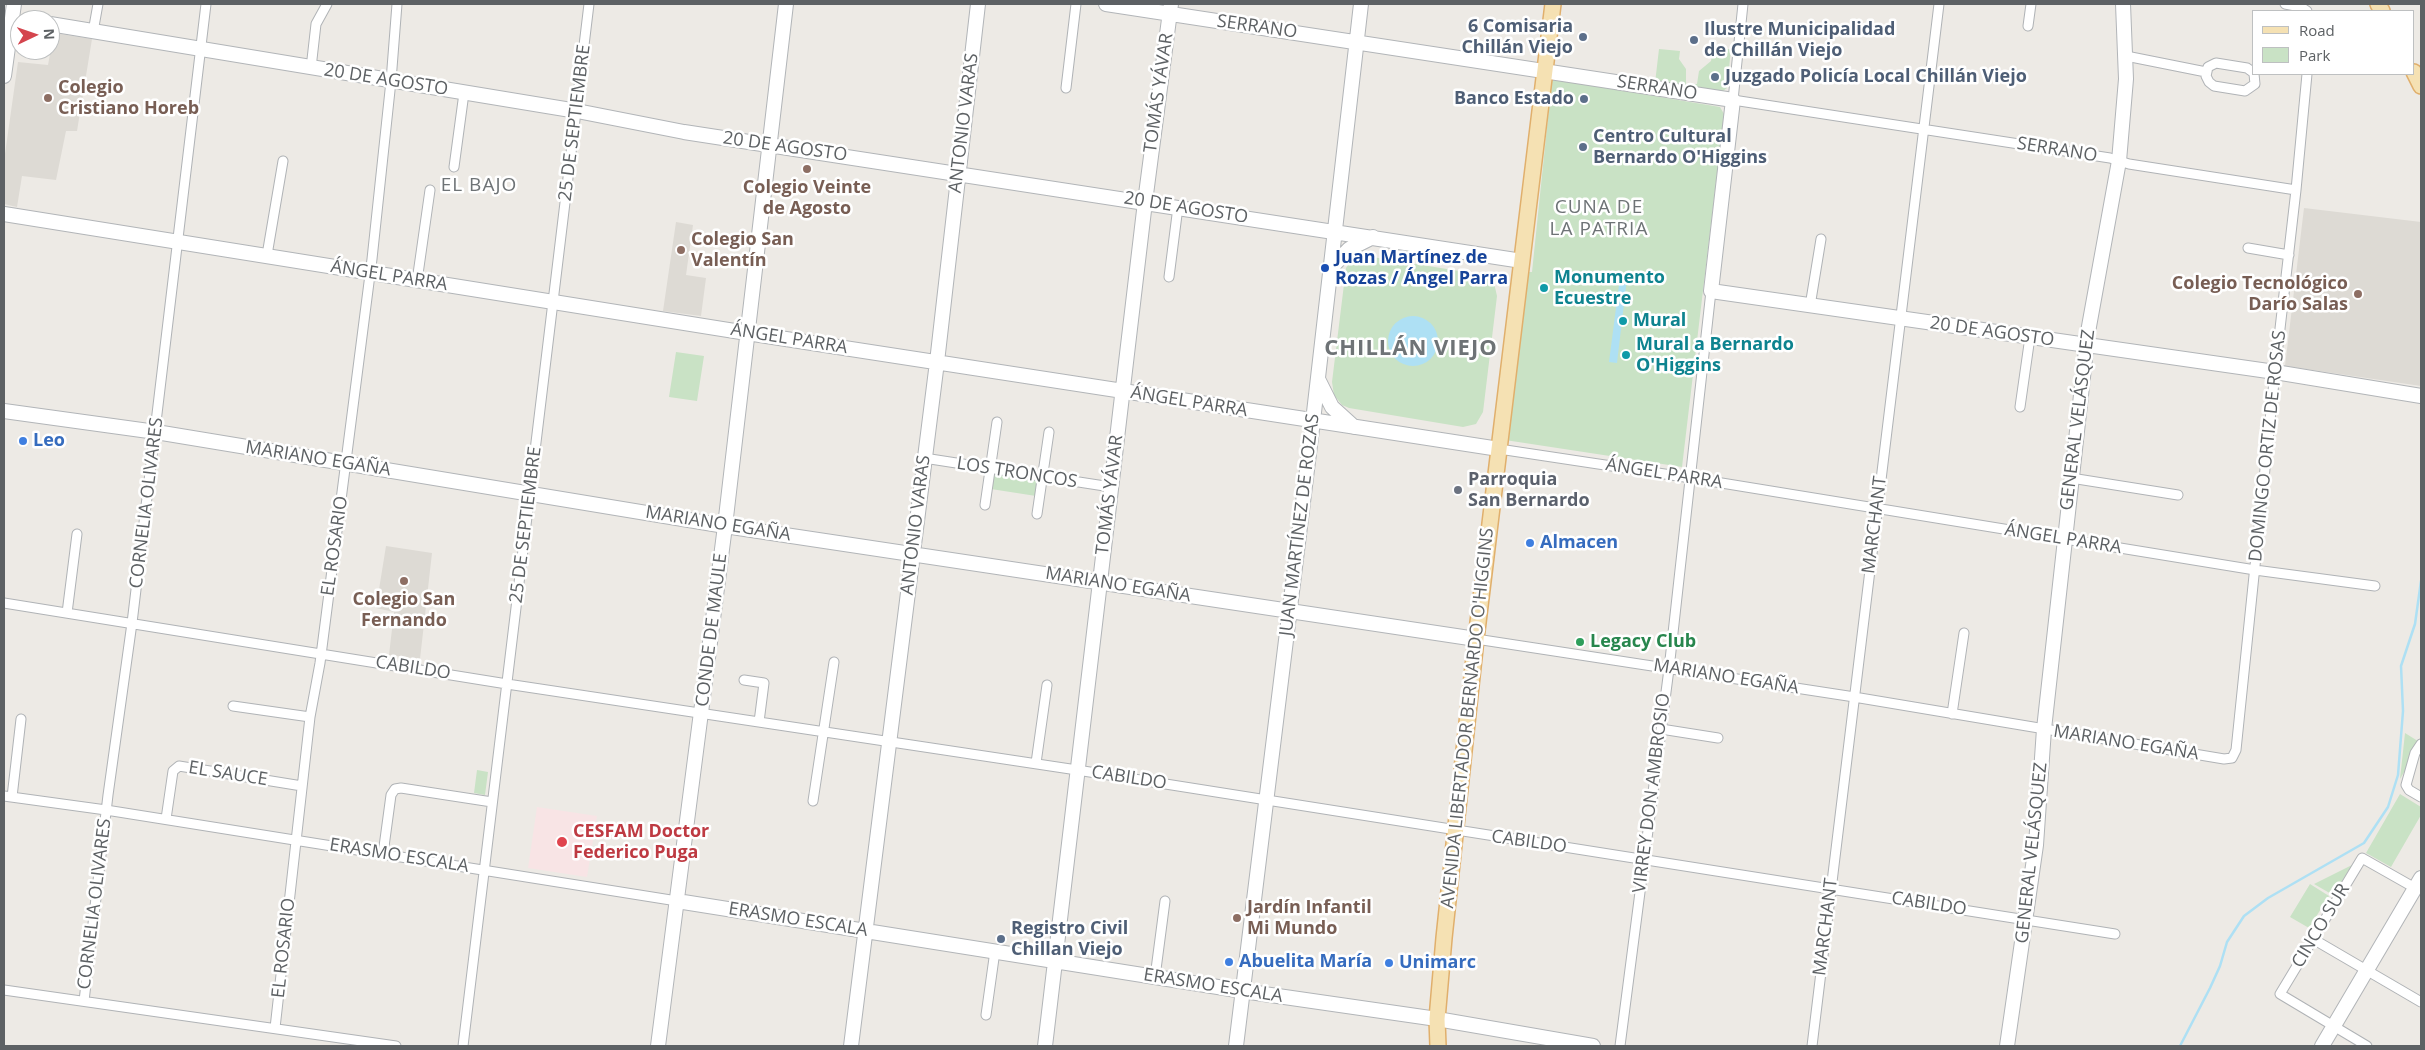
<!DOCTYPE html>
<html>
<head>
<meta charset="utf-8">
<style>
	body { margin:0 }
	#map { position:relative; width:2425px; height:1050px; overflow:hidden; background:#edeae5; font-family:"Open Sans",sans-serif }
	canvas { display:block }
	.frame { position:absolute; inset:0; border:5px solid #5d6164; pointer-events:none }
	.legend { position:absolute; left:2252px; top:10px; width:162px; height:65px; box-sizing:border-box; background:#fff; border:1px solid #bec0c1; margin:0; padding:6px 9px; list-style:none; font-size:15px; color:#5d6164 }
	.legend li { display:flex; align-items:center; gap:10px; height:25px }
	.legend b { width:25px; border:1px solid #bec0c1 }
	.north { position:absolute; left:10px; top:10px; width:50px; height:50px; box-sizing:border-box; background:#fff; border:1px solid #bec0c1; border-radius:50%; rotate:87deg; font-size:14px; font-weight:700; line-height:20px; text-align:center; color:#5d6164 }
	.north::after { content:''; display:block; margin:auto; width:18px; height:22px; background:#d4454e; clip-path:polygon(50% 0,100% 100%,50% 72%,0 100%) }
</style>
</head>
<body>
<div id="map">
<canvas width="2425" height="1050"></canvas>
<div class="frame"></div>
<ul class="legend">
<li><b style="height:6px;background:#f5e1b3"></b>Road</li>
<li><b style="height:14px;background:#c9e2c5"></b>Park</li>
</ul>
<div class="north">N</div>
</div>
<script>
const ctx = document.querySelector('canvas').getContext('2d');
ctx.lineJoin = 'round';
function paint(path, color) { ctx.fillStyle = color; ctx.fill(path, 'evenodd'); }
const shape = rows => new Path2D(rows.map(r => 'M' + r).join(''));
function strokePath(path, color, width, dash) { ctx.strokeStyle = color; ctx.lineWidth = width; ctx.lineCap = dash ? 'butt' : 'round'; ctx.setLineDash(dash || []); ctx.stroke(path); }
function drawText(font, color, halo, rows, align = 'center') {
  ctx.font = font + ' "Open Sans",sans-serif'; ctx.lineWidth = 5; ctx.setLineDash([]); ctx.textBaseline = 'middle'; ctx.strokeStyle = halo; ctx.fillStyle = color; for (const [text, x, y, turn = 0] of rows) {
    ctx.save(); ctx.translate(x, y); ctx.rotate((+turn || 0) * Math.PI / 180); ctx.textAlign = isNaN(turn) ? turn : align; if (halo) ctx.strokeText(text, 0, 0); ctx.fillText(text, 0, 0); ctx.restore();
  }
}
paint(shape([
	[54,33,92,39,77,131,66,131,56,180,22,176,17,207,4,204,4,161,18,62,48,65],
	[2304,208,2421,222,2421,386,2285,366],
	[676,222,693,225,686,275,706,278,701,316,663,311],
	[386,546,432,553,420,659,389,655,394,612,376,608]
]), '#dddad4');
paint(shape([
	[537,807,597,816,587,877,528,868]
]), '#f8e4e5');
paint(shape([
	[1659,49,1680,51,1679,59,1686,69,1686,88,1655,83],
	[1725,49,1731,49,1727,88,1719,94,1693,90,1694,84,1697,84,1699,71,1711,61,1712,55,1724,57],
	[1552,79,1720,107,1724,114,1682,467,1505,440,1525,272,1532,272],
	[1360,255,1484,275,1494,283,1497,296,1483,412,1476,424,1463,427,1349,408,1342,405,1334,395,1332,382,1346,268,1353,258],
	[676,352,704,356,697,401,669,397],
	[993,474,1038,481,1036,496,991,489],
	[2405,733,2421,743,2400,779],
	[477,770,488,772,485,795,474,793],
	[2400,794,2421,807,2421,815,2391,867,2366,853],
	[2352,865,2333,895,2314,884],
	[2310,884,2329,896,2309,928,2290,917]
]), '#c9e2c5');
paint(shape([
	[1620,277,1627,278,1617,363,1609,362],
	'1388 341a25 25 0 1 1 50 0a25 25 0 1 1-50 0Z'
]), '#aee0f4');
strokePath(shape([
	[2180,1046,2210,988,2220,966,2227,942,2244,916,2268,898,2364,843,2388,807,2398,775,2403,711,2401,666,2415,624,2421,581]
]), '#aee0f4', 2.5);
const street = shape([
	[1743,4,1733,100,2110,158,2129,164,2296,190],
	[2285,4,2301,7,2307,11],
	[2028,26,2031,4],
	[93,32,98,4],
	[2126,56,2206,72],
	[311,68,316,24,327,4],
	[2254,73,2247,68,2216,63,2208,67,2206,76,2209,82,2214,86,2245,91,2255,84,2254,74],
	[1066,88,1076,4],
	[454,167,464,93],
	[2248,248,2289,255],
	[267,255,283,161],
	[1169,277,1178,207],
	[417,281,430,190],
	[1810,306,1821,239],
	[2020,407,2030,337],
	[1499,449,1691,478,2255,570,2375,586],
	[924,458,1111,487],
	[2071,478,2178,495],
	[985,505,997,422],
	[1037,514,1049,432],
	[4,603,507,684,1077,770,2115,934],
	[67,613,77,534],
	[1476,639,1848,696,2224,759,2232,758,2236,750,2275,372,2296,190,2307,74],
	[744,680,764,683,759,722],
	[233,706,310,717],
	[1952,714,1964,633],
	[1661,729,1718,738],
	[2421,744,2415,753,2406,785,2409,790,2421,797],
	[1036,763,1047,685],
	[4,796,106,810,677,901],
	[12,797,21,719],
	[813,801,834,662],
	[166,819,173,771,179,766,302,786],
	[383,854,391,795,395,789,401,788,492,802],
	[2313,939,2421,1002],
	[1155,977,1165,901],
	[4,990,396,1046],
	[84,1001,108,795,132,623,206,4],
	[986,1015,995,951],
	[275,1028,310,717,320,663,372,259,391,81,397,4],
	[463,1046,589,4],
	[1620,1046,1669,669,1711,291],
	[1812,1046,1939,4],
	[2367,1046,2280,994,2362,858,2415,888]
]);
const secondary = shape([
	[1106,4,1733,100,1711,291,2275,372,2421,396],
	[50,24,577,111,684,132,1522,261],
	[4,76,14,4],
	[4,214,747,333,1499,449],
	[1331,268,1349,249,1373,237],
	[1319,381,1332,407,1354,427],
	[4,411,156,432,725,526,1476,639],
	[677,901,1243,991,1437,1019,1593,1046],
	[658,1046,725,526,786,4],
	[851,1046,937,362,978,4],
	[1045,1046,1145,202,1171,4],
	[1236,1046,1313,421,1361,4],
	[2007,1046,2036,845,2044,729,2088,332,2119,161,2126,79,2123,4],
	[2322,1046,2421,878]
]);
const primary = shape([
	[2378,4,2382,11],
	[2414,72,2421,86],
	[1438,1046,1437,1019,1444,938,1476,639,1553,4]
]);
strokePath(street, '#b0b3b6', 11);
strokePath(secondary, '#b2b5b8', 16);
strokePath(primary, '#e0af6c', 18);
strokePath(street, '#fff', 9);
strokePath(secondary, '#fff', 14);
strokePath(primary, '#f5e1b3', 15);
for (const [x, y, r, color] of [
	[1583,37,5,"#5c6f8a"],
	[1694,40,5,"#5c6f8a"],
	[1715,77,5,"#5c6f8a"],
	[48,98,5,"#8d6e63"],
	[1584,99,5,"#5c6f8a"],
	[1583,147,5,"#5c6f8a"],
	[807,169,5,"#8d6e63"],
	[681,250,5,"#8d6e63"],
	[1325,268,5,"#1a4fb4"],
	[1544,288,5,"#0f9aa8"],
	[2358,294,5,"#8d6e63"],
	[1623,321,5,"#0f9aa8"],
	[1626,355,5,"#0f9aa8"],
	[23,441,5,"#3f7fe0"],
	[1458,490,5,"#6b7280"],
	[1530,543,5,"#3f7fe0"],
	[404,581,5,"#8d6e63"],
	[1580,642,5,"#2e9e5b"],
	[562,842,6,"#e0444e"],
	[1237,918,5,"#8d6e63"],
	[1001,939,5,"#5c6f8a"],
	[1229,962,5,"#3f7fe0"],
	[1389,963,5,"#3f7fe0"]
]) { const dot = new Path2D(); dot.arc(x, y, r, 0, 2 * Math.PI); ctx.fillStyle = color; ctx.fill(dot); strokePath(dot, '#fff', 2); }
drawText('18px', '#5d6164', '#fff', [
	["SERRANO",1257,27,8],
	["20 DE AGOSTO",386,80,9],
	["SERRANO",1657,88,9],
	["TOMÁS YÁVAR",1159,93,-82],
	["25 DE SEPTIEMBRE",575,123,-83],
	["ANTONIO VARAS",964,123,-83],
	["20 DE AGOSTO",785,147,8],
	["SERRANO",2057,150,9],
	["20 DE AGOSTO",1186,208,9],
	["ÁNGEL PARRA",389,276,9],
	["20 DE AGOSTO",1992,332,8],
	["ÁNGEL PARRA",789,339,9],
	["ÁNGEL PARRA",1189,402,9],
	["GENERAL VELÁSQUEZ",2078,420,-83],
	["DOMINGO ORTIZ DE ROSAS",2268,446,-84],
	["MARIANO EGAÑA",318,459,9],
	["LOS TRONCOS",1017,473,9],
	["ÁNGEL PARRA",1664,474,9],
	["TOMÁS YÁVAR",1110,495,-83],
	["CORNELIA OLIVARES",147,503,-83],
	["MARIANO EGAÑA",718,524,9],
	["25 DE SEPTIEMBRE",526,525,-83],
	["ANTONIO VARAS",916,525,-83],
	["JUAN MARTÍNEZ DE ROZAS",1300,525,-83],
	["MARCHANT",1875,525,-83],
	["ÁNGEL PARRA",2063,539,9],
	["EL ROSARIO",335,546,-82],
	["MARIANO EGAÑA",1118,585,9],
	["CONDE DE MAULE",712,630,-83],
	["CABILDO",413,668,9],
	["MARIANO EGAÑA",1726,677,9],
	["AVENIDA LIBERTADOR BERNARDO O'HIGGINS",1468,718,-84],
	["MARIANO EGAÑA",2126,743,9],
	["EL SAUCE",228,774,9],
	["CABILDO",1129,778,9],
	["VIRREY DON AMBROSIO",1652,793,-83],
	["CABILDO",1529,842,8],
	["GENERAL VELÁSQUEZ",2032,853,-84],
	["ERASMO ESCALA",399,856,9],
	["CORNELIA OLIVARES",95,904,-83],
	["CABILDO",1929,904,9],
	["ERASMO ESCALA",798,920,9],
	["CINCO SUR",2321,926,-59],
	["MARCHANT",1826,927,-83],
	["EL ROSARIO",284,948,-84],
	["ERASMO ESCALA",1213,986,9]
]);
drawText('bold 18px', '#4e5e75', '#fff', [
	["6 Comisaria",1573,27,"right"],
	["Chillán Viejo",1573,48,"right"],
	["Ilustre Municipalidad",1704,30],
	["de Chillán Viejo",1704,51],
	["Juzgado Policía Local Chillán Viejo",1725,77],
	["Banco Estado",1574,99,"right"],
	["Centro Cultural",1593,137],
	["Bernardo O'Higgins",1593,158],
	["Registro Civil",1011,929],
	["Chillan Viejo",1011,950]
], 'left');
drawText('bold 18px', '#785e54', '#fff', [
	["Colegio",58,88],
	["Cristiano Horeb",58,109],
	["Colegio Veinte",807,188,"center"],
	["de Agosto",807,209,"center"],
	["Colegio San",691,240],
	["Valentín",691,261],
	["Colegio Tecnológico",2348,284,"right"],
	["Darío Salas",2348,305,"right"],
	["Colegio San",404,600,"center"],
	["Fernando",404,621,"center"],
	["Jardín Infantil",1247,908],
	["Mi Mundo",1247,929]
], 'left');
drawText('bold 18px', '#164399', '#fff', [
	["Juan Martínez de",1335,258],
	["Rozas / Ángel Parra",1335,279]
], 'left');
drawText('bold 18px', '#0d838f', '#fff', [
	["Monumento",1554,278],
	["Ecuestre",1554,299],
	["Mural",1633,321],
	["Mural a Bernardo",1636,345],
	["O'Higgins",1636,366]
], 'left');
drawText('bold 18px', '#366cbe', '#fff', [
	["Leo",33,441],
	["Almacen",1540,543],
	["Abuelita María",1239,962],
	["Unimarc",1399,963]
], 'left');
drawText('bold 18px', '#5b616d', '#fff', [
	["Parroquia",1468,480],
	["San Bernardo",1468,501]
], 'left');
drawText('bold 18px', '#27864d', '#fff', [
	["Legacy Club",1590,642]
], 'left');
drawText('bold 18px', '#be3a42', '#fff', [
	["CESFAM Doctor",573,832],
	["Federico Puga",573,853]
], 'left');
ctx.letterSpacing = '1px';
drawText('19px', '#6e7376', '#fff', [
	["EL BAJO",479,186],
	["CUNA DE",1599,208],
	["LA PATRIA",1599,230]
]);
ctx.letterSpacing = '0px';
ctx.letterSpacing = '1px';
drawText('bold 22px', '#6e7376', '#fff', [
	["CHILLÁN VIEJO",1411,349]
]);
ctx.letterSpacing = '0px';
</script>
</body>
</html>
